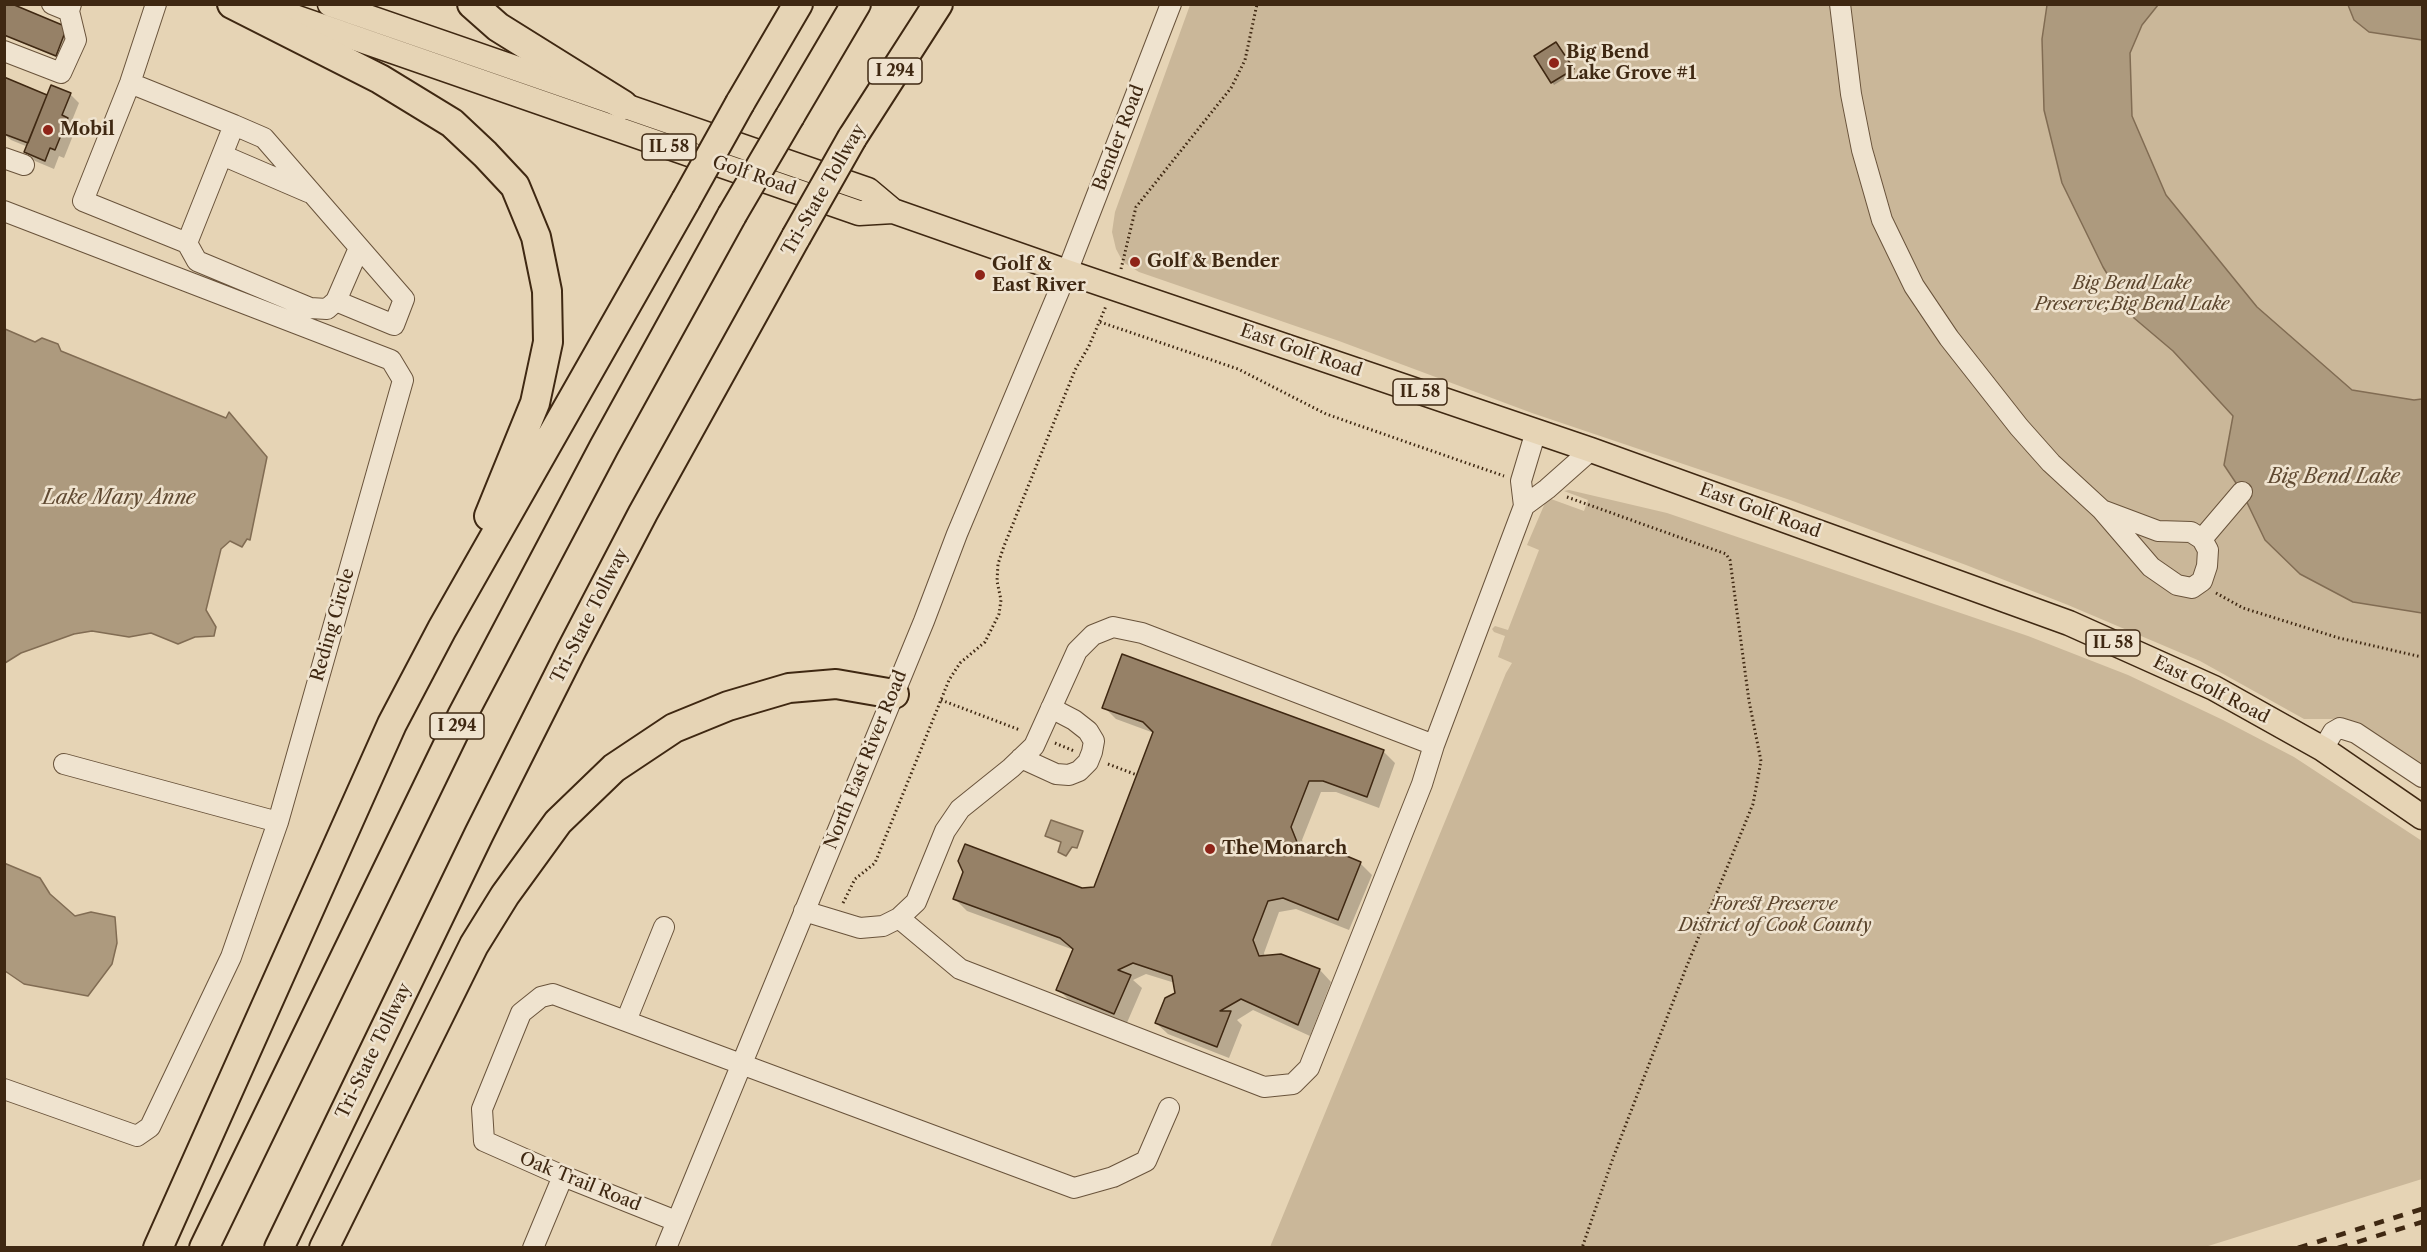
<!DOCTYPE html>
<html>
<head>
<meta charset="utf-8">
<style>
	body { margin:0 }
	#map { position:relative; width:2427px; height:1252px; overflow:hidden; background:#e6d4b5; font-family:"Libre Caslon Text",serif }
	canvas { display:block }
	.frame { position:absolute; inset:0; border:6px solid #3f2812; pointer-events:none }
</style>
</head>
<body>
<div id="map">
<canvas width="2427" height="1252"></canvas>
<div class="frame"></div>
</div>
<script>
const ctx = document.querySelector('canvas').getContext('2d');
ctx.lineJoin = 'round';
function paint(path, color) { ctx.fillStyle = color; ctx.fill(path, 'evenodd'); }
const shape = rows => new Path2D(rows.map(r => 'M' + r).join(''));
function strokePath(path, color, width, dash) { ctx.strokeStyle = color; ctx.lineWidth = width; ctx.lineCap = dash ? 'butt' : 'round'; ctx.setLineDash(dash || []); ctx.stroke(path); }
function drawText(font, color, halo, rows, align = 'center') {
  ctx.font = font + ' "Libre Caslon Text",serif'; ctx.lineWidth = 5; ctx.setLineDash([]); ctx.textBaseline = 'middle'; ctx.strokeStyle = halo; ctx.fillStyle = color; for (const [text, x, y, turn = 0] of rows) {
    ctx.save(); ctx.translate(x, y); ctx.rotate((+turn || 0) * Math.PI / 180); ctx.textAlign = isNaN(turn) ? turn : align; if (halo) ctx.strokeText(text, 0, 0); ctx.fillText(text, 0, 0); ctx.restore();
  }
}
paint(shape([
	[1190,5,2422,5,2422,765,2348,719,2304,719,2200,661,2068,605,1966,565,1790,500,1532,413,1339,341,1139,272,1123,262,1116,249,1112,232,1115,212],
	[1569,490,1667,513,2028,636,2128,675,2223,720,2294,757,2422,841,2422,1179,2205,1247,1270,1247,1506,673,1512,663,1498,657,1505,636,1494,632,1492,629,1495,626,1508,630,1539,550,1527,545,1545,503,1551,499,1584,511,1588,500,1564,491]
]), '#cab799');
const water = shape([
	[2047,5,2158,5,2142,25,2130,53,2132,116,2166,195,2257,307,2352,390,2414,400,2422,399,2422,613,2353,602,2300,574,2265,540,2242,492,2224,465,2233,416,2173,351,2134,318,2103,267,2062,183,2044,110,2042,39,2047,5],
	[2348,5,2422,5,2422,40,2369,32,2354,20,2348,5],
	[5,329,35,342,42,338,58,344,61,351,226,418,229,412,267,457,250,540,247,539,242,547,230,541,221,549,206,610,216,627,214,636,195,637,178,644,151,633,129,637,92,631,74,634,21,653,5,663,5,329],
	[1051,820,1083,831,1077,848,1072,847,1066,856,1058,852,1061,842,1045,836,1051,820],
	[4,863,40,878,50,894,75,916,91,912,115,917,117,943,112,964,88,996,24,984,5,971,4,863]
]);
paint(water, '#ad9a7e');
strokePath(water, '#816c53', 1.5);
paint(shape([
	[4,4,69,31,58,58,4,35],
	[1558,46,1575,72,1554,85,1536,57],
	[70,94,79,103,71,123,76,128,64,158,59,156,54,169,35,161,26,152,28,147,11,140,4,134,48,97],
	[1104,707,1383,751,1395,763,1379,808,1336,792,1321,792,1302,840,1306,850,1360,863,1372,875,1349,930,1296,909,1279,912,1264,953,1265,957,1281,956,1320,970,1331,982,1310,1036,1253,1010,1237,1020,1242,1025,1229,1058,1168,1034,1156,1023,1176,993,1175,983,1146,974,1133,980,1142,988,1126,1025,1070,1001,1058,989,1074,950,967,911,955,899,1095,889,1154,733,1116,719]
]), '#0003');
const building = shape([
	[4,4,12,4,67,27,56,56,4,35,4,4],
	[1556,42,1574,69,1551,83,1534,56,1556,42],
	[4,77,47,95,28,143,4,134,4,77],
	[51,85,71,93,62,115,68,118,55,150,50,148,45,161,24,152,51,85],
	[1122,654,1384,750,1367,797,1323,781,1309,781,1291,827,1299,847,1320,851,1325,847,1361,862,1338,920,1283,898,1268,901,1253,940,1259,956,1281,954,1320,969,1298,1025,1241,999,1220,1011,1231,1011,1217,1047,1155,1023,1165,998,1175,993,1172,976,1133,963,1118,970,1131,975,1114,1014,1056,990,1073,949,1060,938,953,899,963,872,958,861,965,844,1082,888,1094,887,1153,732,1143,722,1102,708,1122,654]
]);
paint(building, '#968167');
strokePath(building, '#3f2812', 1.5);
const minor = shape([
	[52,4,69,11,71,4],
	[156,4,130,83,83,201,187,243,197,261,310,308,327,309,336,301],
	[1840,4,1851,94,1862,150,1882,220,1914,286,1949,338,2019,427,2051,463,2102,510,2151,567,2177,585,2192,588,2202,581,2207,566,2208,550,2202,539,2191,532,2158,531,2102,510],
	[4,51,61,73,76,40,69,11],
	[130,83,234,125,187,243],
	[234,125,264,138,404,299,394,325,336,301,359,248],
	[222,155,308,192],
	[4,158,24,165],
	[4,211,391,360,403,380,278,822,231,957,150,1127,137,1136,4,1089],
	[1524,506,1547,489,1591,450],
	[2202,539,2242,492],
	[2323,749,2333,732,2340,728,2356,733,2422,777],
	[1021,758,1056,774,1069,775,1079,771,1088,762,1092,752,1094,741,1088,731,1074,720,1051,708],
	[64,764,278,822],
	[804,911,860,928,883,926,899,918,916,902,945,831,960,809,1011,768,1034,746,1077,651,1093,635,1113,627,1142,633,1434,745],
	[899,918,960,969,1264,1087,1293,1084,1309,1068,1422,784,1434,745,1524,506,1521,481,1536,431],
	[626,1021,664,927],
	[676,1221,563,1176,484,1141,482,1109,521,1013,541,997,553,994,1074,1188,1113,1177,1146,1161,1169,1108],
	[533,1248,563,1176],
	[666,1248,924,621,957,534,1067,272,1171,4]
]);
const major = shape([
	[257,4,859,213,893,211],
	[330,4,868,190,893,211,1067,272,1591,450,2069,623,2214,688,2323,749,2422,817]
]);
const highway = shape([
	[232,4,380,79,452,123,485,154,515,186,536,237,547,291,548,342,535,403,489,516],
	[472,4,498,27,623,105],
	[740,103,798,4],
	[790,116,856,4],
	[852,138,938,4],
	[158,1248,392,724,442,629,686,200],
	[204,1248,462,716,604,447,732,215],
	[279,1248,479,834,571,651,643,513,796,237],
	[324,1248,474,945,505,895,558,822,614,768,674,728,728,706,789,688,836,684,894,694]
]);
strokePath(minor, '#69533b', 22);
strokePath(major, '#3f2812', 27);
strokePath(highway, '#3f2812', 32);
strokePath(shape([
	[1121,269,1136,207,1231,88,1245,60,1257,4],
	[1100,322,1238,369,1326,414,1504,476],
	[1567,497,1726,554,1730,560,1749,701,1761,761,1753,804,1686,968,1613,1158,1582,1248],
	[2216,593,2243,608,2339,638,2422,657],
	[941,700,1020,730],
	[1055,743,1074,751],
	[1108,764,1137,775],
	[843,903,855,879,875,863,949,680,960,663,985,642,999,614,1001,600,997,581,998,564,1004,546,1075,370,1089,346,1106,306]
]), '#3f2812', 3, [1.5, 3]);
strokePath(minor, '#efe3cf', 20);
strokePath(major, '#e6d4b5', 24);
strokePath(highway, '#e6d4b5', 28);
strokePath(shape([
	[2298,1248,2422,1209],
	[2338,1248,2422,1222]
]), '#3f2812', 4.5, [10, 10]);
const highwayBridge = shape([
	[686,200,740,103],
	[732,215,790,116],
	[796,237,852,138]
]);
strokePath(highwayBridge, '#3f2812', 32, []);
strokePath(highwayBridge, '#e6d4b5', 28);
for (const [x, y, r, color] of [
	[1554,63,6,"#8f2418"],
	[48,130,6,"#8f2418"],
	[1135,262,6,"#8f2418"],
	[980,275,6,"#8f2418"],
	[1210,849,6,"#8f2418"]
]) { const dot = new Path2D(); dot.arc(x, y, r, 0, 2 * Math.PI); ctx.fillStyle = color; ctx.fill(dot); strokePath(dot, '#efe3cf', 2); }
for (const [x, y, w] of [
	[895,71,54],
	[669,147,54],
	[1420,392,54],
	[2113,643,54],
	[457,726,54]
]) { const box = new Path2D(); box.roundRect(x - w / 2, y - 13, w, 26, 4.5); ctx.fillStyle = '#efe3cf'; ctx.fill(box); strokePath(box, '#3f2812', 1.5); }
drawText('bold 16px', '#3f2812', null, [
	["I 294",895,71],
	["IL 58",669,147],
	["IL 58",1420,392],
	["IL 58",2113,643],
	["I 294",457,726]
]);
drawText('bold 18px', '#3f2812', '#efe3cf', [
	["Big Bend",1566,53],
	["Lake Grove #1",1566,74],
	["Mobil",60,130],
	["Golf & Bender",1147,262],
	["Golf &",992,265],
	["East River",992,286],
	["The Monarch",1222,849]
], 'left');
drawText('18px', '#3f2812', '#efe3cf', [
	["Bender Road",1119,138,-69],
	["Golf Road",754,176,19],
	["Tri-State Tollway",824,190,-60],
	["East Golf Road",1301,351,19],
	["East Golf Road",1760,511,20],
	["Tri-State Tollway",590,616,-63],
	["Reding Circle",333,625,-74],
	["East Golf Road",2211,690,27],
	["North East River Road",866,760,-68],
	["Tri-State Tollway",374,1051,-64],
	["Oak Trail Road",580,1182,22]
]);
drawText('italic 18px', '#5b452d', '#efe3cf', [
	["Big Bend Lake",2132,284],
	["Preserve;Big Bend Lake",2132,305],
	["Forest Preserve",1775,905],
	["District of Cook County",1775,926]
]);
drawText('italic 20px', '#604a32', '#efe3cf', [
	["Big Bend Lake",2334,477],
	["Lake Mary Anne",119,498]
]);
</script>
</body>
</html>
